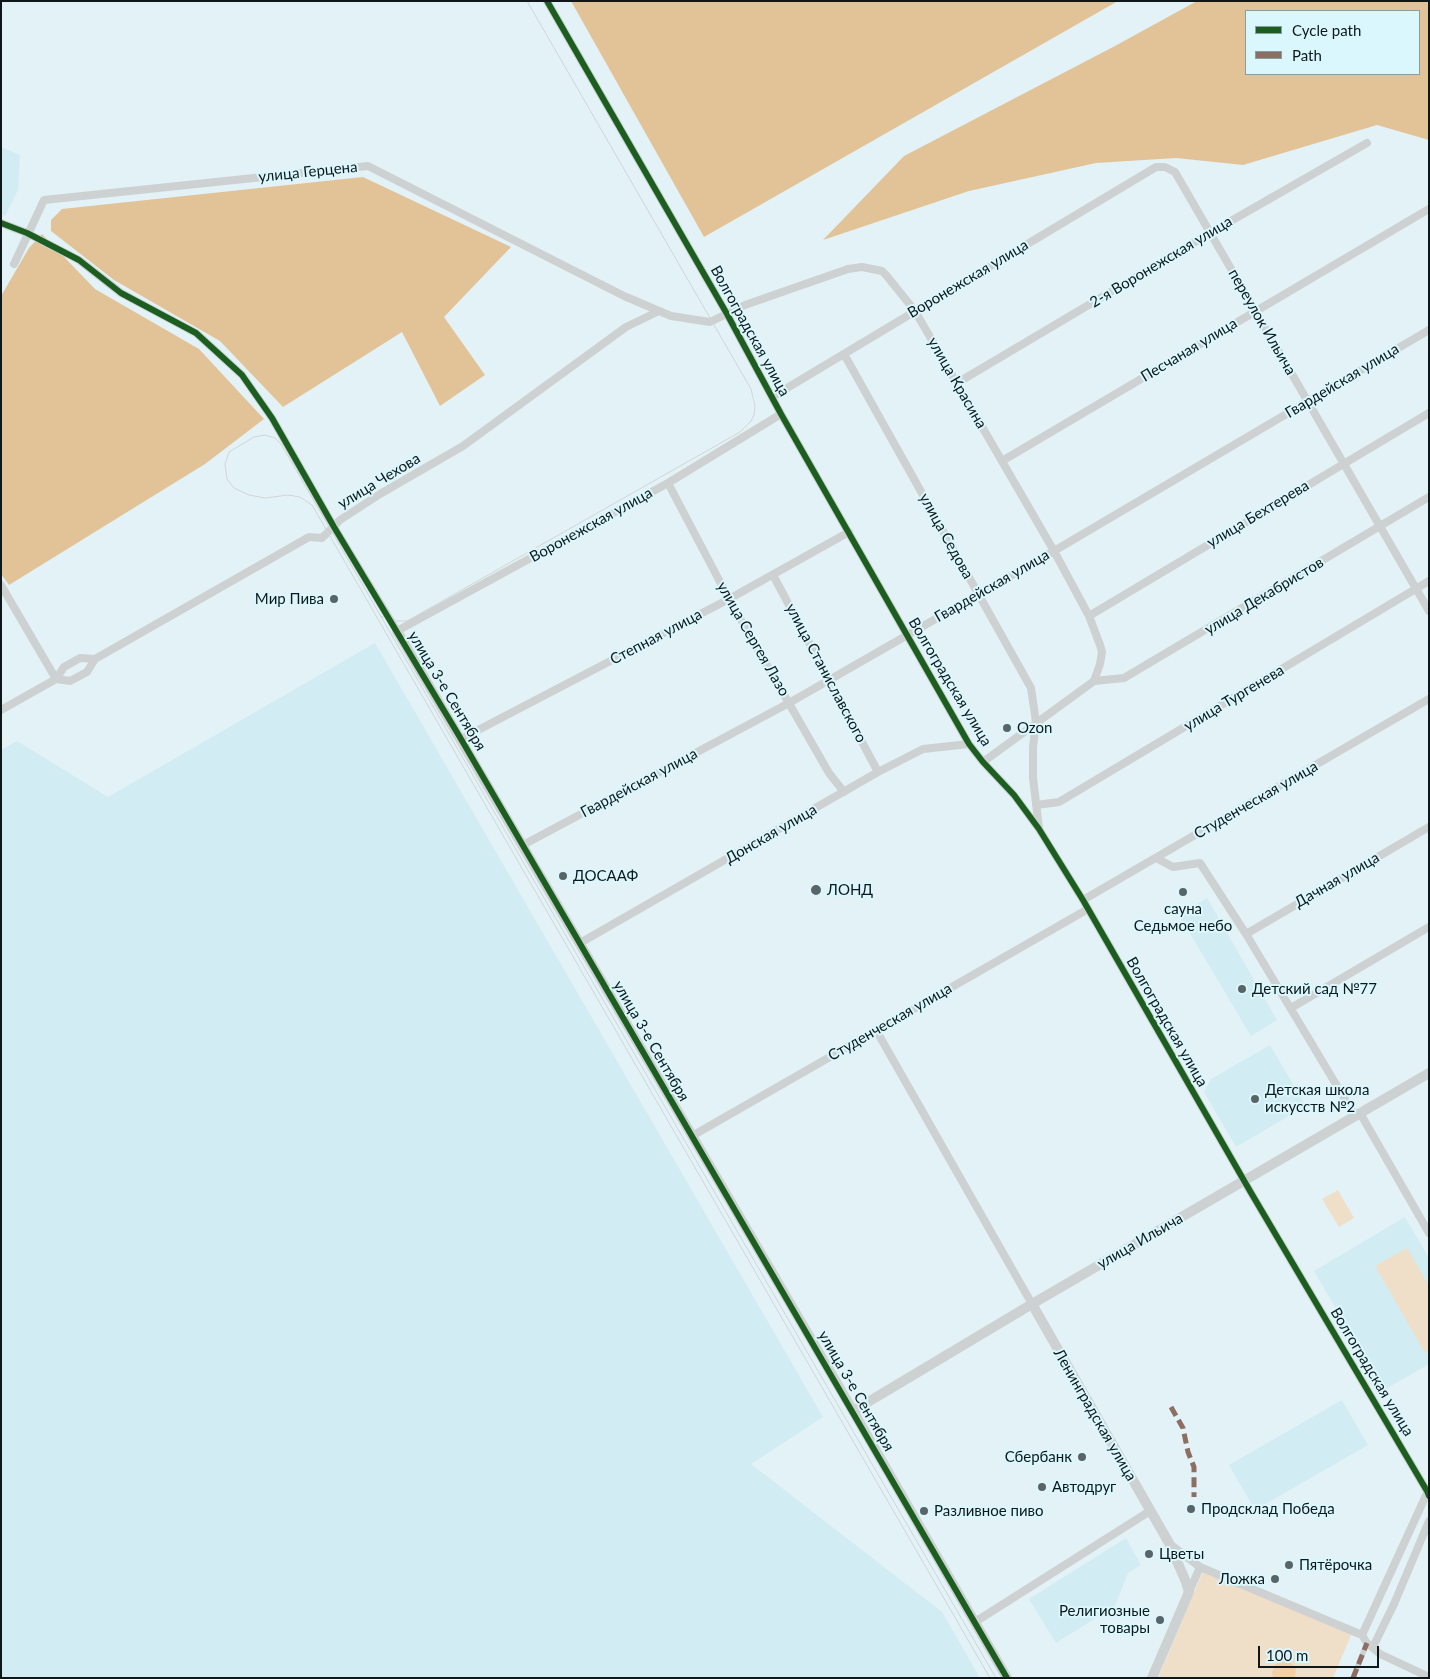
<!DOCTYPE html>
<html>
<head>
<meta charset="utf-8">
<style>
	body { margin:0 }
	#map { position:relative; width:1430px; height:1679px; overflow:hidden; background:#e3f2f6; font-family:Lato,sans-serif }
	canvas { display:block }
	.frame { position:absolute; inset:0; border:2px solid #0e181a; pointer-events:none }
	.legend { position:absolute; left:1245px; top:10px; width:175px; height:65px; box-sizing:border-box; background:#dbf7fe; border:1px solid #899ea3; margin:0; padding:6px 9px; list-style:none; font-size:15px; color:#0e181a }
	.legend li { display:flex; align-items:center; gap:10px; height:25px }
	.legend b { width:25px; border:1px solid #899ea3 }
	.scale { position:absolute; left:1258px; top:1646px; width:121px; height:22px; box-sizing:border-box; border:2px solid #0e181a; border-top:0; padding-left:6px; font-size:15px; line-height:18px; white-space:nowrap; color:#0e181a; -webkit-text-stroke:4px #dbf7fe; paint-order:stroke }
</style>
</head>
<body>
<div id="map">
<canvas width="1430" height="1679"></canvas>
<div class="frame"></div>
<ul class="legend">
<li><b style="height:6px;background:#1b5e20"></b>Cycle path</li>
<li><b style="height:6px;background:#8d6e63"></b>Path</li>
</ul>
<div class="scale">100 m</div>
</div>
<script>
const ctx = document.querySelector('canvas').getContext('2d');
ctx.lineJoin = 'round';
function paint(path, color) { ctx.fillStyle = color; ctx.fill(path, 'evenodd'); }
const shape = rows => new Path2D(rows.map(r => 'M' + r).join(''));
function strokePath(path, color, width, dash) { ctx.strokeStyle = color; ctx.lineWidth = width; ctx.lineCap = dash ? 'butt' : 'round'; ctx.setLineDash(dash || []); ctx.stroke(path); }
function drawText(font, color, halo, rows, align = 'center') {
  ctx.font = font + ' Lato,sans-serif'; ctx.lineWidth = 4; ctx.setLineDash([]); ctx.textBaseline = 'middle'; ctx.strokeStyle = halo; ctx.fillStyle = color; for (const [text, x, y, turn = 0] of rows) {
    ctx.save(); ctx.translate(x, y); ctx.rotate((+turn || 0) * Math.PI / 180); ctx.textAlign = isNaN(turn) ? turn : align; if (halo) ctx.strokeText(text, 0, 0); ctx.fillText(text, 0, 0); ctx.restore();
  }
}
paint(shape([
	[1,147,20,155,18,190,5,216,1,214],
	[375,643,823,1417,751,1464,942,1612,980,1678,1,1678,1,750,17,741,108,797],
	[1207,898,1277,1020,1251,1036,1179,915],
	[1270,1045,1306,1106,1236,1147,1204,1092,1211,1079],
	[1405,1217,1429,1258,1429,1364,1384,1390,1314,1271],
	[1342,1400,1368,1445,1255,1510,1229,1465],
	[1126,1538,1141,1565,1128,1573,1115,1606,1056,1643,1029,1599]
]), '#d1ecf3');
paint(shape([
	[1338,1190,1354,1218,1339,1227,1322,1199],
	[1407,1248,1429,1286,1429,1351,1425,1353,1375,1266],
	[1203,1571,1352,1633,1333,1678,1158,1678]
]), '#efdfc9');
paint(shape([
	[571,1,1118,1,704,237],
	[1197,1,1429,1,1429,140,1377,125,1243,165,1176,158,1096,163,969,191,823,240,904,156,1115,46],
	[1246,11,1419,11,1419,74,1246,74],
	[363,177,511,247,444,317,485,375,440,406,402,332,283,407,220,341,114,280,51,231,51,220,62,209],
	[42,234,95,289,199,349,264,419,205,464,9,585,1,574,1,296,29,248]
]), '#e2c398');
paint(shape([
	[1286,1660,1290,1662,1296,1668,1295,1678,1273,1678,1272,1672,1275,1665,1278,1662]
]), '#f2cfa6');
strokePath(shape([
	[1353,1678,1367,1643]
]), '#ced1d2', 5.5);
strokePath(shape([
	[547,1,727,314,781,414,969,744,983,762,1014,795,1039,829,1083,900,1250,1191,1427,1491,1429,1496],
	[1,223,27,233,79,260,121,293,196,333,242,375,272,418,334,527,397,631,668,483,781,414],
	[14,264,44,200,368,166,624,296,671,316,710,322,745,305,848,269,862,267,882,271,886,275,915,311,1054,551,1089,616,1100,645,1102,652,1100,664,1094,681,983,762],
	[844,354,1031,688,1036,722,1033,747,1033,778,1039,828],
	[957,383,1210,233,1367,143],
	[772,397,1156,167,1165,167,1175,172,1429,611],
	[1002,461,1429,209],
	[668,483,729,599,829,773,844,792],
	[773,575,878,772],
	[1,585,56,679,70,681,87,672,95,659],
	[1089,616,1429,413],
	[1094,681,1124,678,1429,497],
	[1,710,56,679,64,667,80,658,95,659,309,537,322,538,340,520,380,494,463,446,626,327,659,311],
	[461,739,729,599,849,532],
	[1036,805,1059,802,1429,581],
	[523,845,789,703,1054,551,1429,330],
	[1156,858,1173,867,1200,863,1246,934,1355,1116],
	[1083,900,1429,699],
	[1246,934,1429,827],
	[580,943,878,772,923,749,969,744],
	[1291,1008,1429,927],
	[876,1030,1032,1304],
	[1360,1113,1429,1233],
	[692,1136,1088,909],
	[1171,1545,1200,1567,1362,1635,1367,1643,1380,1654,1429,1677],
	[1189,1592,1200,1567],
	[975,1622,1150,1511],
	[1362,1635,1428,1491],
	[1373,1647,1394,1604,1429,1521]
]), '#ced1d2', 8);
strokePath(shape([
	[397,631,853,1411,1007,1678],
	[1032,1304,1169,1543,1186,1582,1189,1592,1152,1678],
	[853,1411,1032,1304,1429,1073]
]), '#ced1d2', 10);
strokePath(shape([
	[380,616,395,621,407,621,740,432,751,421,754,415,755,406,751,389,527,1],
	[990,1678,312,505,300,497,288,495,265,498,249,495,234,488,227,479,225,464,229,452,254,437,265,435,275,438,281,444,996,1678]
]), '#d0d5d6', 1);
strokePath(shape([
	[1171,1407,1183,1428,1188,1452,1194,1467,1194,1497],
	[1353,1678,1367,1643]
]), '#8d6e63', 5, [10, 5]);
strokePath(shape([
	[547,1,727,314,781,414,969,744,983,762,1014,795,1039,829,1083,900,1250,1191,1427,1491,1429,1496],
	[1,223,27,233,79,260,121,293,196,333,242,375,272,418,334,527,461,739,1007,1678]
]), '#1b5e20', 6);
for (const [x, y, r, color] of [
	[334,599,5,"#596467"],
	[1007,728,5,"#596467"],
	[563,876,5,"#596467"],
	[816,890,6,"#596467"],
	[1183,892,5,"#596467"],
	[1242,989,5,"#596467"],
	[1255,1099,5,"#596467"],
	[1082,1457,5,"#596467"],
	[1042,1487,5,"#596467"],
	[1191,1509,5,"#596467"],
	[924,1511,5,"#596467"],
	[1149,1554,5,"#596467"],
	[1289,1565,5,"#596467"],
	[1275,1579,5,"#596467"],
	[1160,1620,5,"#596467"]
]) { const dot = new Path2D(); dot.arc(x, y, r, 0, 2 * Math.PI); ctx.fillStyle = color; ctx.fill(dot); strokePath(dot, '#dbf7fe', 2); }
drawText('15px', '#0e181a', '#dbf7fe', [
	["улица Герцена",308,172,-6],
	["2-я Воронежская улица",1161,262,-31],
	["Воронежская улица",968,279,-31],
	["переулок Ильича",1262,322,60],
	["Волгоградская улица",750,331,61],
	["Песчаная улица",1189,350,-31],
	["Гвардейская улица",1342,381,-31],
	["улица Красина",957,383,60],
	["улица Чехова",379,481,-31],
	["улица Бехтерева",1258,514,-31],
	["Воронежская улица",591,525,-29],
	["улица Седова",946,536,61],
	["Гвардейская улица",992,586,-30],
	["улица Декабристов",1264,596,-31],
	["Степная улица",656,637,-28],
	["улица Сергея Лазо",753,639,60],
	["улица Станиславского",826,673,62],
	["Волгоградская улица",950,682,59],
	["улица 3-е Сентября",447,691,59],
	["улица Тургенева",1234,698,-31],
	["Гвардейская улица",639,783,-28],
	["Студенческая улица",1256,800,-30],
	["Донская улица",771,834,-30],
	["Дачная улица",1337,880,-30],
	["Студенческая улица",890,1022,-30],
	["Волгоградская улица",1167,1022,60],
	["улица 3-е Сентября",651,1041,60],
	["улица Ильича",1140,1241,-30],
	["Волгоградская улица",1372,1372,59],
	["улица 3-е Сентября",856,1391,60],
	["Ленинградская улица",1095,1415,60]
]);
drawText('15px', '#0e181a', '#dbf7fe', [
	["Мир Пива",324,599,"right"],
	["Ozon",1017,728],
	["ДОСААФ",573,876],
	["ЛОНД",827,890],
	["сауна",1183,909,"center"],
	["Седьмое небо",1183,926,"center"],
	["Детский сад №77",1252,989],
	["Детская школа",1265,1090],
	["искусств №2",1265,1107],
	["Сбербанк",1072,1457,"right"],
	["Автодруг",1052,1487],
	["Продсклад Победа",1201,1509],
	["Разливное пиво",934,1511],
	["Цветы",1159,1554],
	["Пятёрочка",1299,1565],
	["Ложка",1265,1579,"right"],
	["Религиозные",1150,1611,"right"],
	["товары",1150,1628,"right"]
], 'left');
</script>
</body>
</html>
